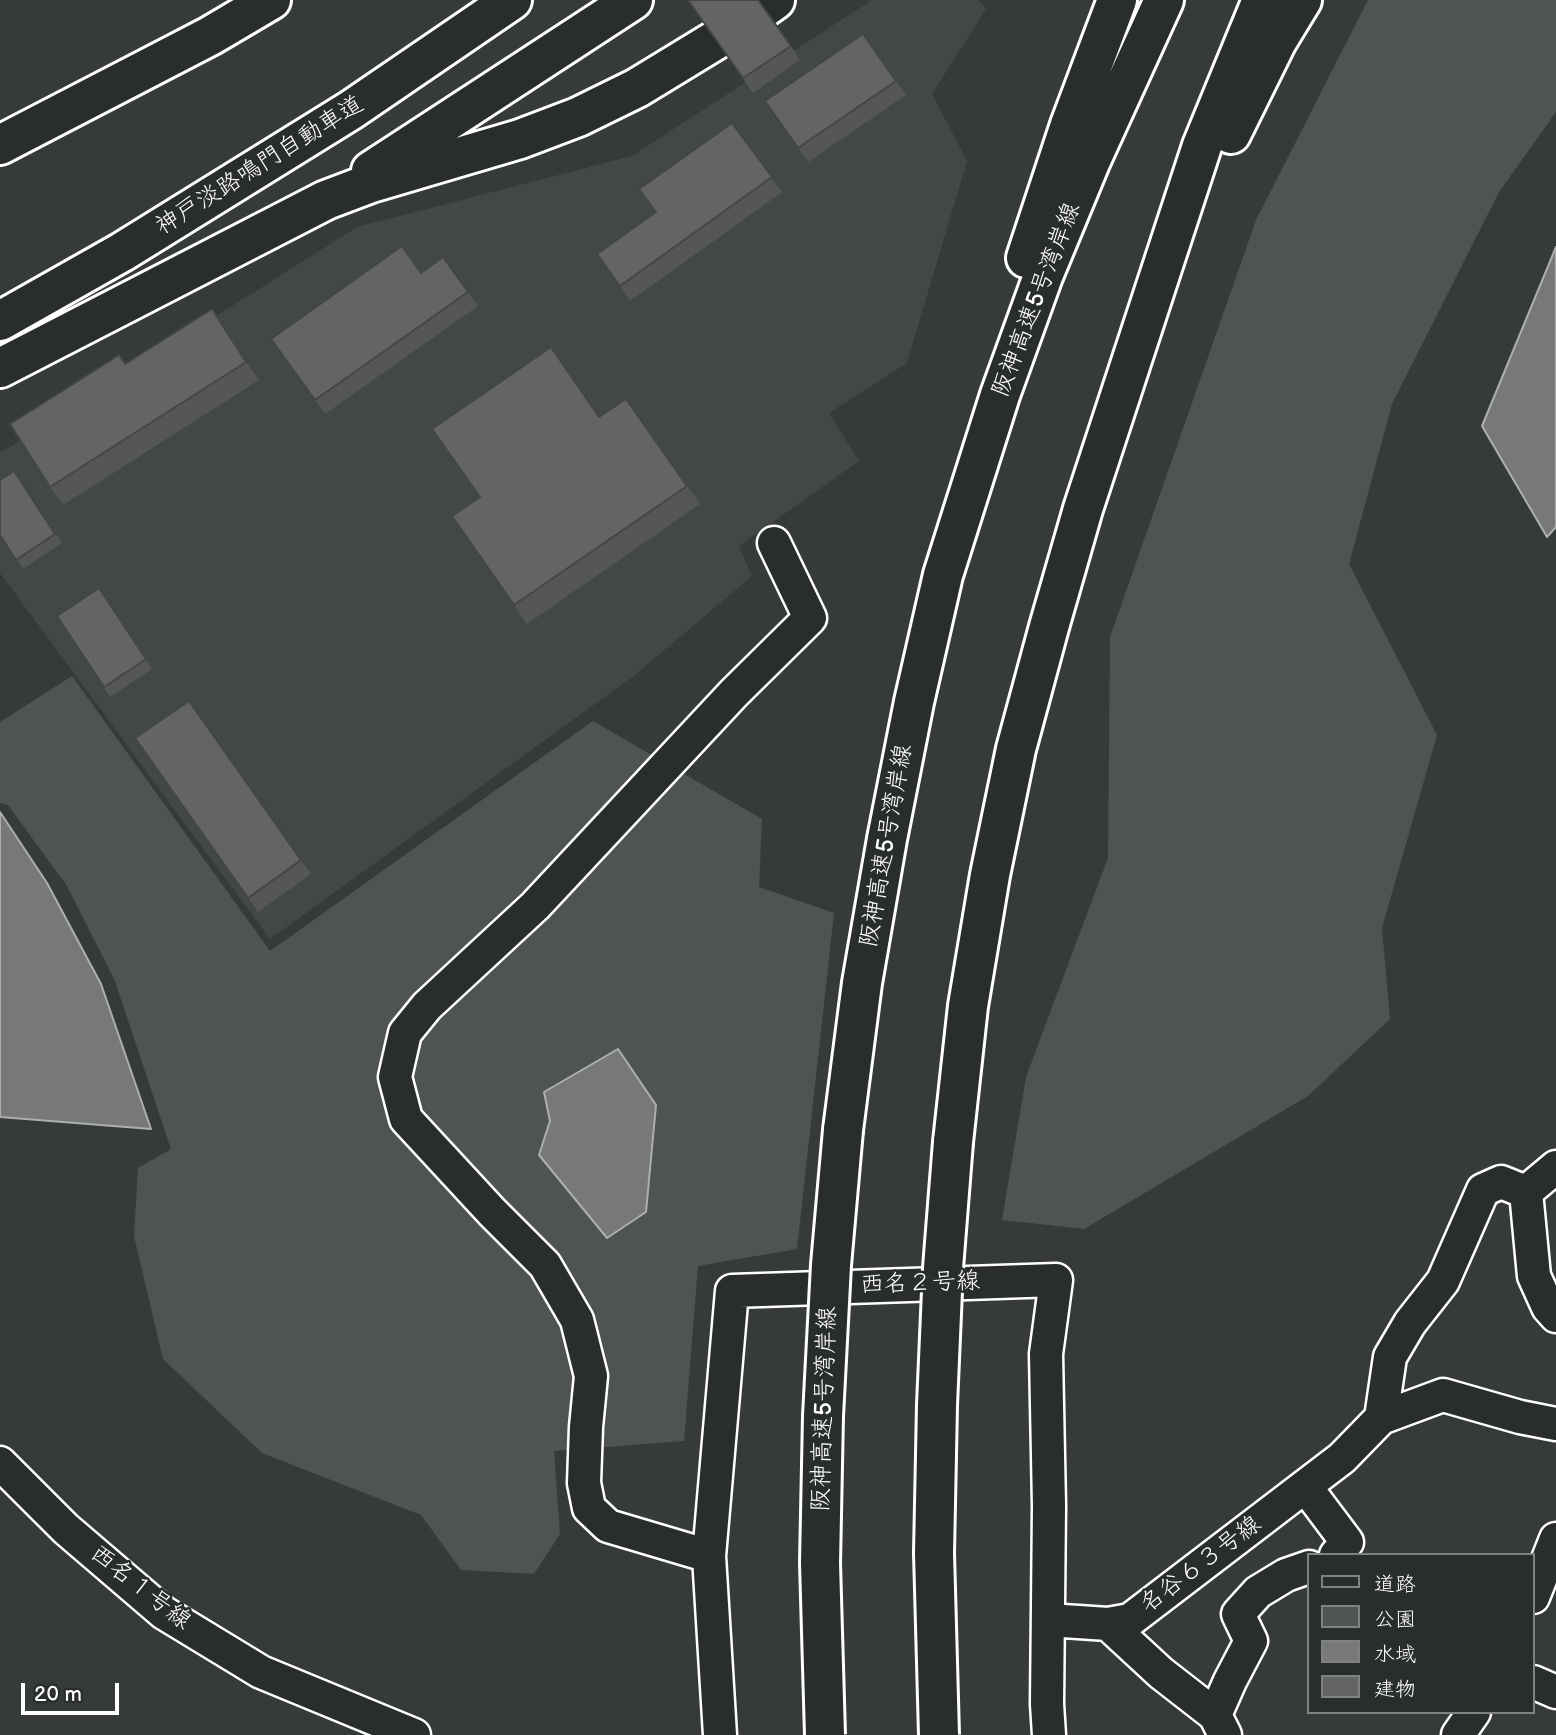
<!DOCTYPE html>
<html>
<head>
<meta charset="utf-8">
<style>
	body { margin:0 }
	#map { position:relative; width:1556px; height:1735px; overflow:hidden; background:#373a3b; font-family:"Balsamiq Sans","Klee One",sans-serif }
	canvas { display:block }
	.legend { position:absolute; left:1307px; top:1553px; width:228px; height:161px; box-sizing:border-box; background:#2a2d2e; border:2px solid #7f8182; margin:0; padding:9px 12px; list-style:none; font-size:21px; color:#fff }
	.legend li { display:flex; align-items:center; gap:14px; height:35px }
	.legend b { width:35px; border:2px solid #7f8182 }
	.scale { position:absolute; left:21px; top:1683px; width:98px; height:32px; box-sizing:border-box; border:4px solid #fff; border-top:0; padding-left:9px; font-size:21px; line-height:24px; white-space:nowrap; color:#fff; -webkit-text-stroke:5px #2a2d2e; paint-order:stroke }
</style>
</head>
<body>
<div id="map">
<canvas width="1556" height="1735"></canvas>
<ul class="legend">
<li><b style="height:9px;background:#2a2d2e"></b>道路</li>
<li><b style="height:19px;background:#505354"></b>公園</li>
<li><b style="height:19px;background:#767879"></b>水域</li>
<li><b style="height:19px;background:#636465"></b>建物</li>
</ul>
<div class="scale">20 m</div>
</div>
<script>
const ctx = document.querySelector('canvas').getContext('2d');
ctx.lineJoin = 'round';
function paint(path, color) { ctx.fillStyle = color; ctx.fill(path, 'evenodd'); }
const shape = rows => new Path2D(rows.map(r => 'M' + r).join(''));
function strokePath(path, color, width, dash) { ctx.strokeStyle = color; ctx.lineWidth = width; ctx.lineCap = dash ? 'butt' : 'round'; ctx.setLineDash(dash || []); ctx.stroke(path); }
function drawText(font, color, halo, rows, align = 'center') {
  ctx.font = font + ' "Balsamiq Sans","Klee One",sans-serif'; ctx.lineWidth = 5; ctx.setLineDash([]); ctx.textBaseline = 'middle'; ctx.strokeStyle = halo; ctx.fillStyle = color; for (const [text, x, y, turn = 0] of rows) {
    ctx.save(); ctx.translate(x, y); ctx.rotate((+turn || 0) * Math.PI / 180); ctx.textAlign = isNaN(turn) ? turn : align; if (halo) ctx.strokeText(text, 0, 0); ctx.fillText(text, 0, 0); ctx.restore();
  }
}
paint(shape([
	[872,0,978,0,986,9,932,94,967,161,907,363,829,413,859,461,739,546,752,576,635,675,270,939,0,573,0,453,357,227,632,156]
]), '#444748');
paint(shape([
	[1368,0,1556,0,1556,112,1499,192,1392,404,1349,564,1437,735,1382,928,1390,1019,1308,1096,1084,1229,1002,1220,1026,1077,1108,858,1110,637,1256,220],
	[72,676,270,951,593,721,762,819,759,887,834,913,797,1249,698,1266,684,1441,554,1451,560,1534,534,1574,461,1570,421,1515,262,1453,163,1359,134,1236,138,1168,171,1149,115,981,67,886,8,805,0,803,0,722]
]), '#505354');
const water = shape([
	[1556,247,1556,527,1547,537,1482,426,1556,247],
	[0,812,47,883,101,984,151,1129,0,1117,0,812],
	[618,1049,656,1105,646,1212,607,1238,539,1155,550,1121,544,1092,618,1049]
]);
paint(water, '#767879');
strokePath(water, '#adaeaf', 2);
const minor = shape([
	[1526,1192,1534,1276,1548,1307,1556,1316],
	[1526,1192,1556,1167],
	[1381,1418,1390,1357,1410,1323,1443,1281,1483,1190,1501,1182,1526,1192],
	[0,1463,66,1529,164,1613,261,1672,414,1735],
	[1305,1486,1347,1542,1336,1555],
	[709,1556,608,1526,589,1508,584,1483,586,1427,591,1376,577,1320,545,1265,492,1212,406,1119,395,1077,405,1033,427,1006,535,906,734,693,810,618,774,543],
	[1533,1597,1556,1539],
	[1048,1620,1108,1624,1130,1620,1342,1458,1381,1418,1443,1395,1520,1417,1556,1424],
	[1108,1624,1161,1673,1215,1715,1225,1735],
	[1533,1682,1556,1692],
	[1215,1715,1230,1681,1251,1641,1238,1614,1258,1592,1286,1575,1309,1567],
	[720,1735,709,1556,732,1291,1056,1280,1046,1354,1049,1506,1047,1704,1049,1735],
	[1458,1735,1474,1712]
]);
const highway = shape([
	[1231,134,1277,41,1302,0],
	[0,145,210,36,271,0],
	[371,171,633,0],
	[1026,258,1070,125,1117,0],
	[0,321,122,252,351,110,512,0],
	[0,368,326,200,371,183,520,139,578,117,637,88,737,27,775,0],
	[843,1130,862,983,887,839,914,702,943,575,1000,395,1043,276,1091,160,1164,0],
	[953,1142,968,1006,990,875,1016,749,1049,627,1083,509,1202,146,1262,0]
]);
strokePath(minor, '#fff', 37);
strokePath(highway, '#fff', 44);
strokePath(minor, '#2a2d2e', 32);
strokePath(highway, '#2a2d2e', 38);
const highwayBridge = shape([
	[825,1735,820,1563,823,1416,831,1265,843,1130],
	[939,1735,934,1553,937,1405,943,1268,953,1142]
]);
strokePath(highwayBridge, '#fff', 44, []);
strokePath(highwayBridge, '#2a2d2e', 38);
paint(shape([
	[688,0,791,46,800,60,753,93],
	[863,34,906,95,808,162,765,101],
	[732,123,782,192,630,301,597,254,656,212],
	[443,257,478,306,325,414,271,339,421,273],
	[225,327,259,380,63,505,50,487],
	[626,399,700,504,527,624,452,516],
	[14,471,62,543,23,569,0,535],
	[99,588,152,669,110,697,57,616],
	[189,701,311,874,258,912,135,738]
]), '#555657');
paint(shape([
	[212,309,225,327,259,380,246,362]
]), '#454647');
const building = shape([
	[688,0,758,0,791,46,743,78,688,0],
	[863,34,896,81,798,148,765,101,863,34],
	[732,123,772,177,620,286,597,254,656,212,639,189,732,123],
	[402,246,421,273,443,257,468,292,315,400,271,339,402,246],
	[212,309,246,362,50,487,10,424,119,355,125,364,212,309],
	[551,347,599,417,626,399,687,486,514,605,452,516,480,497,432,429,551,347],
	[14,471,55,534,16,560,0,535,0,480,14,471],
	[99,588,146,659,104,687,57,616,99,588],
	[189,701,301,860,248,898,135,738,189,701]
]);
paint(building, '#636465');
strokePath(building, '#454647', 2);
drawText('24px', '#fff', '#2a2d2e', [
	["神戸淡路鳴門自動車道",260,166,-32],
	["阪神高速5号湾岸線",1037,300,-69],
	["阪神高速5号湾岸線",887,846,-80],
	["西名２号線",920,1284,-2],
	["阪神高速5号湾岸線",825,1409,-88],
	["名谷６３号線",1201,1565,-37],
	["西名１号線",140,1588,38]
]);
</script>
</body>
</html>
